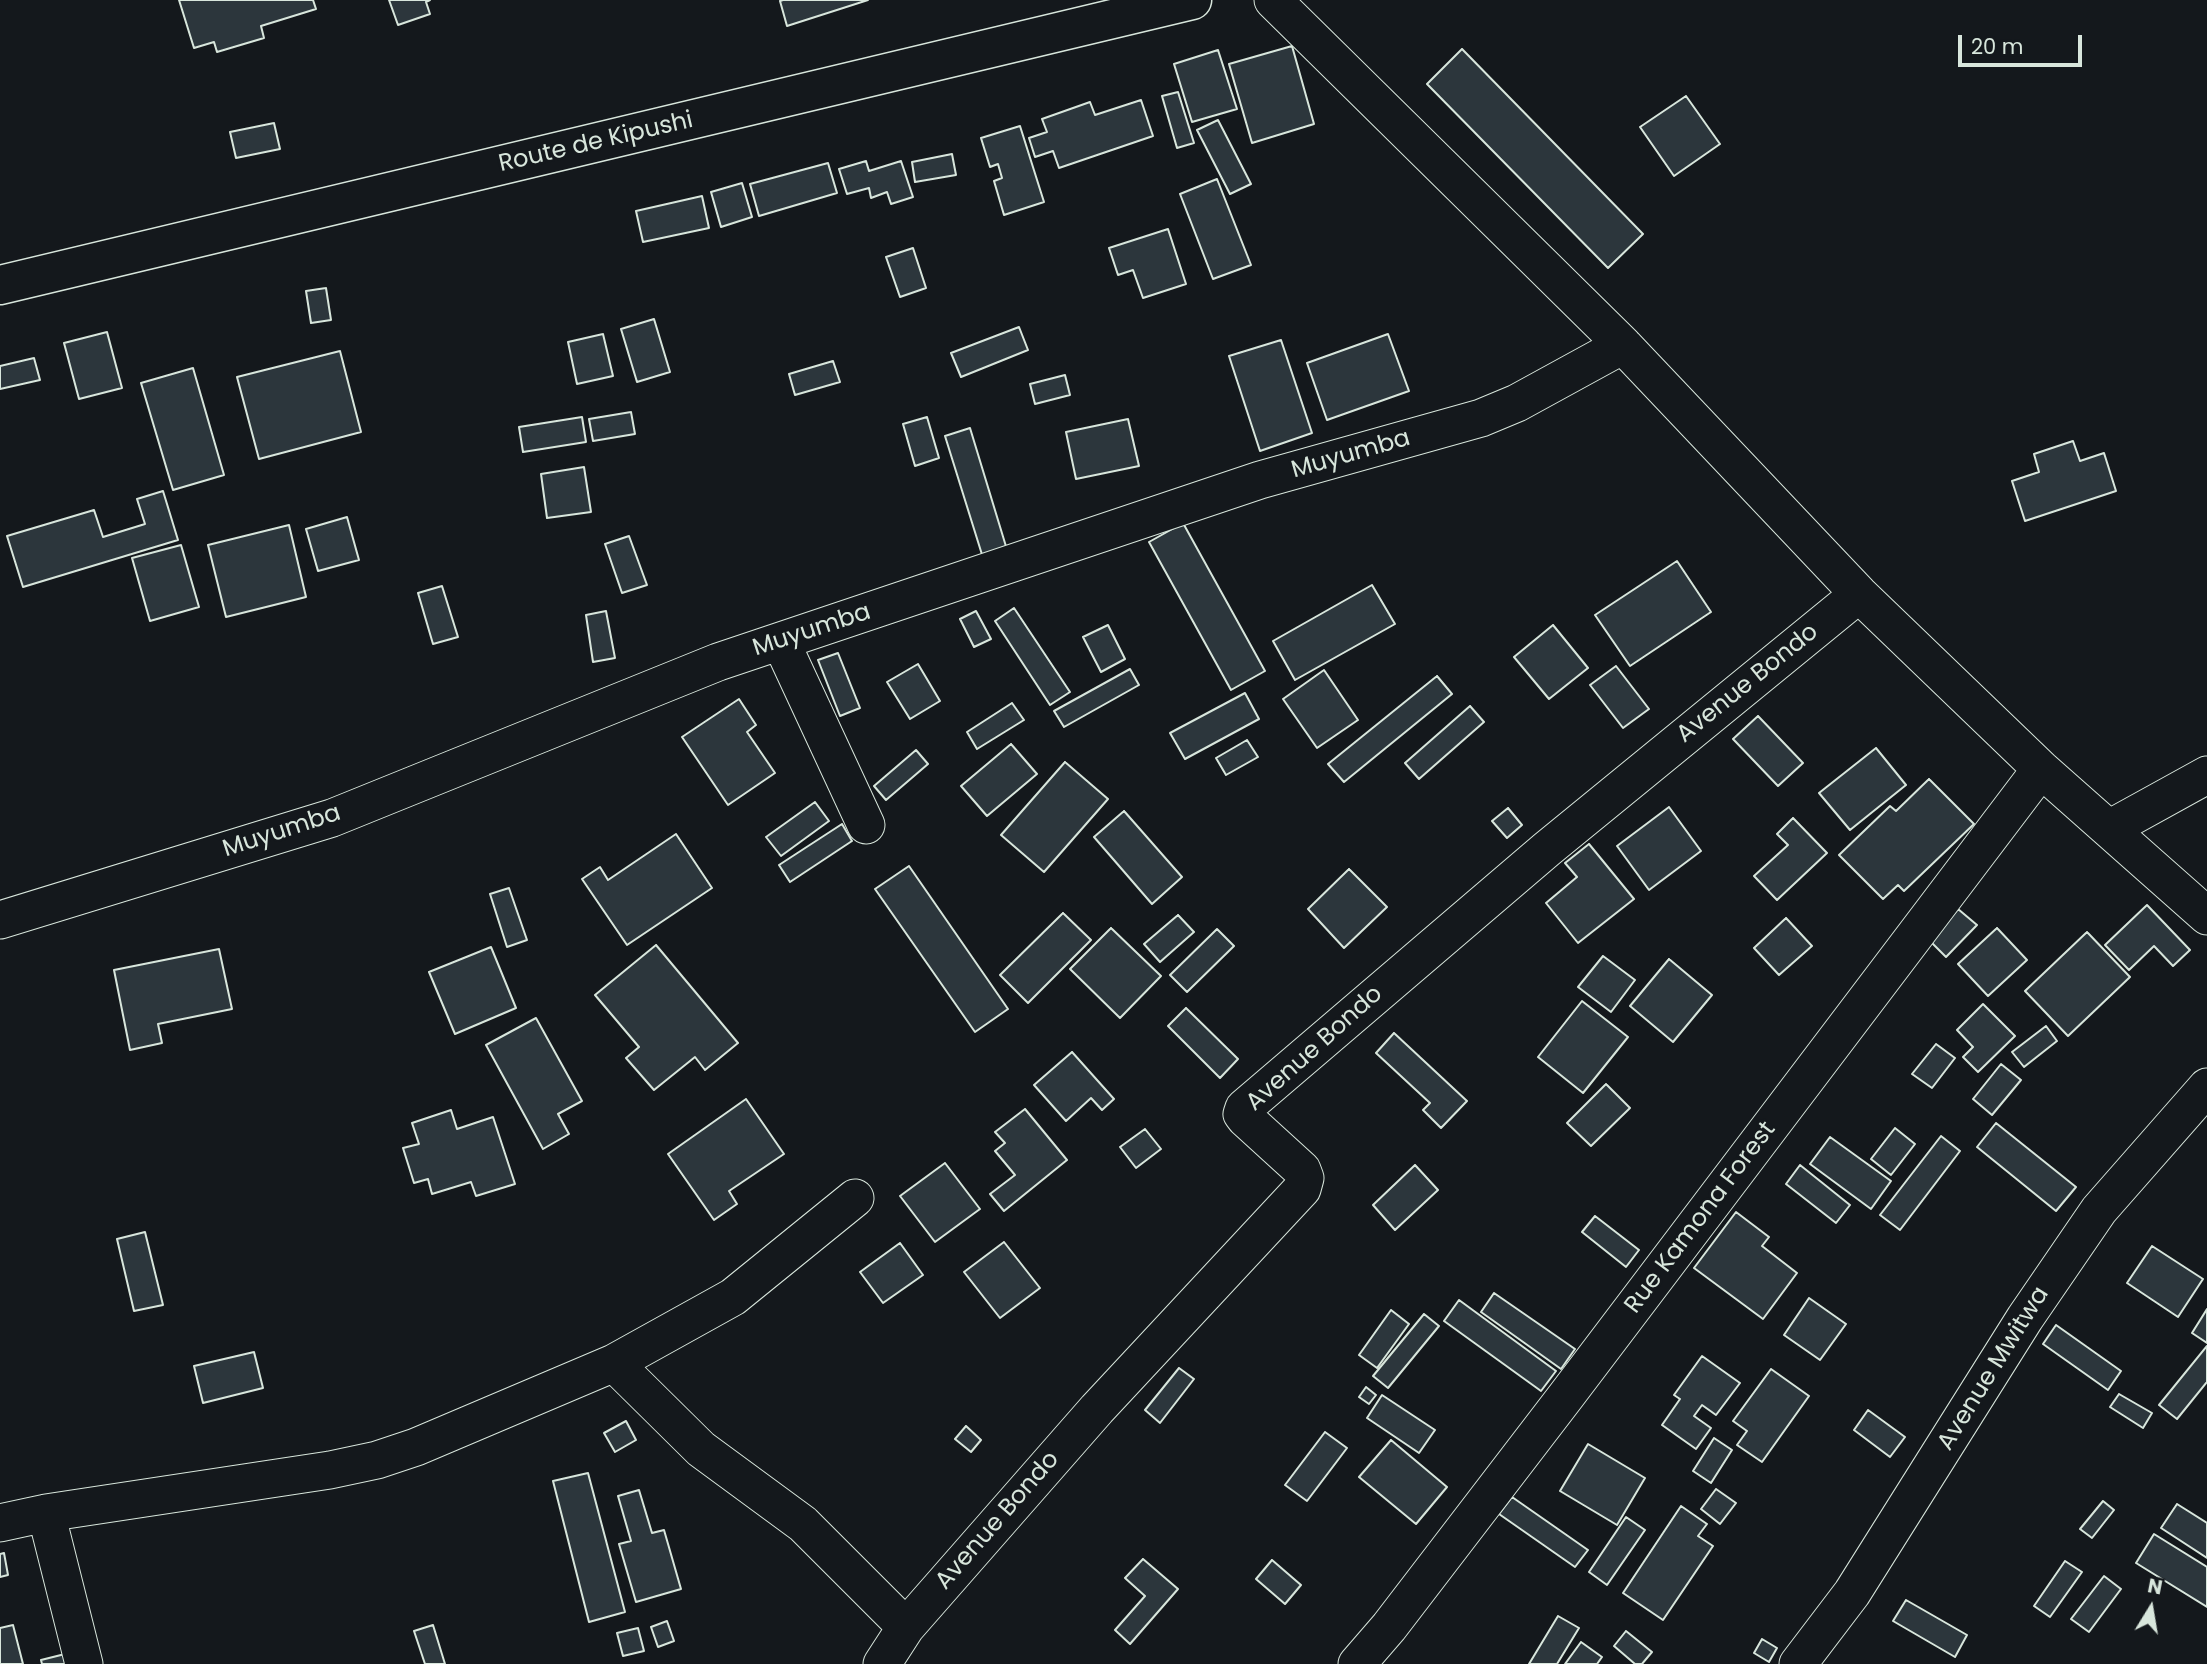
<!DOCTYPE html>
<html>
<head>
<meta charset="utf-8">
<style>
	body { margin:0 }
	#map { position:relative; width:2207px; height:1664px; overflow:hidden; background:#14181c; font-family:Poppins,sans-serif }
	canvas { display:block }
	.north { position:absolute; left:2116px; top:1573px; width:70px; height:70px; -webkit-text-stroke:5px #14181c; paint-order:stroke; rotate:11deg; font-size:19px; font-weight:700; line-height:28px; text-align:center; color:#d8e6dc }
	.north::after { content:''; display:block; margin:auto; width:24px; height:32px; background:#d8e6dc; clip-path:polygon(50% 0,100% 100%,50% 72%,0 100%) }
	.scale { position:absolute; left:1958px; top:35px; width:124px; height:32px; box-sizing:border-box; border:4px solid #d8e6dc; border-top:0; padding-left:9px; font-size:21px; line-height:24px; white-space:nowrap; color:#d8e6dc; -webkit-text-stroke:5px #14181c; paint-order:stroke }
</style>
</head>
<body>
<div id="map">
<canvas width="2207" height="1664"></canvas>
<div class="north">N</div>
<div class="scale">20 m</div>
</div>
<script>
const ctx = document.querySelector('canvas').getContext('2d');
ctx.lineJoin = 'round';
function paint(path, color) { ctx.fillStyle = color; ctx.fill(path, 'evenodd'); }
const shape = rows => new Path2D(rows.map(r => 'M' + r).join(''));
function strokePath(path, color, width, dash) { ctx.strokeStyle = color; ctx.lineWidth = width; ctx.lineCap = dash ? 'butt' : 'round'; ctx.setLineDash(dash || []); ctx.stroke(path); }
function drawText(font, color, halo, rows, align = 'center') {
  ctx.font = font + ' Poppins,sans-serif'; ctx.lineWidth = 5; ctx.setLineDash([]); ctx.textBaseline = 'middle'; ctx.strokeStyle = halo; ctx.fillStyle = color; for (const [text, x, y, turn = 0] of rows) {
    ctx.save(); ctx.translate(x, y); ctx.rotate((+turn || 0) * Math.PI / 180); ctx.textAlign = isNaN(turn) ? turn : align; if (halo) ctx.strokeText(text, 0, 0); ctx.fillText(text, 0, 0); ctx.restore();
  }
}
const building = shape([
	[179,0,313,0,316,9,261,26,264,38,217,52,214,42,194,48,179,0],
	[389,0,430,0,426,2,430,14,398,25,389,0],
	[783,0,868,0,787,26,780,1,783,0],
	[1292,46,1314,124,1252,143,1229,64,1292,46],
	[1462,49,1643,234,1608,268,1427,84,1462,49],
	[1218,50,1237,109,1192,122,1174,64,1218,50],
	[1178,92,1194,143,1177,148,1162,96,1178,92],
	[1686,96,1720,144,1674,176,1640,127,1686,96],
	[1141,100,1153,136,1059,168,1053,151,1035,157,1029,138,1047,132,1042,119,1090,102,1095,115,1141,100],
	[1218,120,1251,184,1230,194,1197,130,1218,120],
	[274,123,280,149,236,158,230,132,274,123],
	[1020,126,1044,202,1004,215,994,181,1002,178,998,164,990,167,981,138,1020,126],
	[952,154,956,175,915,182,912,162,952,154],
	[866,161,869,171,901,161,913,197,891,204,887,192,871,198,869,188,847,194,839,169,866,161],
	[828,163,837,193,759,216,750,184,828,163],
	[1217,179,1251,265,1213,279,1180,194,1217,179],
	[742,183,752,217,721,227,711,192,742,183],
	[702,196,709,228,643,242,636,211,702,196],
	[1168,229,1186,284,1143,298,1133,270,1118,275,1109,248,1168,229],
	[913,248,926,288,900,297,886,257,913,248],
	[326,288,331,320,311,323,306,291,326,288],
	[654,319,670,372,637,382,621,329,654,319],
	[1019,327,1028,350,961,377,951,353,1019,327],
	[107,332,122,388,79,399,64,343,107,332],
	[603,334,613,376,577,384,568,342,603,334],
	[1388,334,1409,391,1327,420,1307,363,1388,334],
	[1281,340,1312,433,1260,451,1229,356,1281,340],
	[340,351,361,432,259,459,237,377,340,351],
	[34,358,40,380,0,389,0,366,34,358],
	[833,361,840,382,795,395,789,374,833,361],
	[193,368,224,475,173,490,141,383,193,368],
	[1065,375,1070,395,1035,404,1030,384,1065,375],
	[631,412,635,434,593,441,589,419,631,412],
	[582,417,586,442,523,452,519,427,582,417],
	[927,417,939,458,915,466,903,424,927,417],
	[1128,419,1139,466,1076,479,1066,432,1128,419],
	[970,428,1008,553,984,561,945,436,970,428],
	[2073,441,2080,461,2104,453,2116,491,2025,521,2012,481,2039,472,2034,454,2073,441],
	[584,467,591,512,547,518,541,474,584,467],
	[163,491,178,540,23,587,7,536,94,510,103,537,145,524,137,499,163,491],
	[347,517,359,560,318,571,306,529,347,517],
	[1183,523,1265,671,1231,690,1149,542,1183,523],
	[289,525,306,597,226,617,208,545,289,525],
	[629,536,647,585,622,593,605,544,629,536],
	[181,545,199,607,150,621,132,558,181,545],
	[1677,561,1711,612,1630,666,1595,615,1677,561],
	[1372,585,1395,624,1295,680,1273,641,1372,585],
	[442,586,458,637,433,644,418,593,442,586],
	[1014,608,1070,692,1050,705,995,621,1014,608],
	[606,611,615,658,593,662,586,615,606,611],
	[976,611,991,639,974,647,960,619,976,611],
	[1108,625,1125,659,1101,672,1083,637,1108,625],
	[1553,625,1588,668,1549,699,1514,657,1553,625],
	[838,653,860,708,840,716,818,660,838,653],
	[918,664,940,701,910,719,887,682,918,664],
	[1616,666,1649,709,1623,728,1590,685,1616,666],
	[1130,669,1139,685,1064,727,1054,711,1130,669],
	[1324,670,1358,720,1317,748,1283,699,1324,670],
	[1437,676,1452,694,1344,782,1328,764,1437,676],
	[1245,693,1259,719,1185,759,1170,733,1245,693],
	[739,699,756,725,747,732,775,773,728,805,682,737,739,699],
	[1012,703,1024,720,977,749,967,732,1012,703],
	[1470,706,1484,722,1419,779,1405,763,1470,706],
	[1758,716,1803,763,1778,786,1733,739,1758,716],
	[1247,740,1258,757,1226,775,1216,758,1247,740],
	[1011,744,1037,774,987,816,961,786,1011,744],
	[1876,748,1906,785,1850,830,1819,793,1876,748],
	[916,750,928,764,886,800,874,786,916,750],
	[1065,762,1108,799,1044,872,1001,835,1065,762],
	[1929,779,1974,824,1904,891,1898,885,1883,899,1839,855,1890,806,1896,811,1929,779],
	[815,802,829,821,781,856,766,837,815,802],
	[1669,807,1701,851,1649,890,1617,846,1669,807],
	[1508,808,1522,825,1507,838,1492,821,1508,808],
	[1124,811,1182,877,1152,904,1094,837,1124,811],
	[1793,818,1827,853,1777,900,1754,876,1788,845,1777,834,1793,818],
	[842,824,852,841,790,882,779,865,842,824],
	[676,834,712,888,627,945,582,879,600,867,608,880,676,834],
	[1589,844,1634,899,1578,943,1546,903,1577,877,1565,863,1589,844],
	[909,866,1008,1009,975,1032,875,889,909,866],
	[1349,869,1387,907,1344,948,1308,909,1349,869],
	[509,888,527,940,507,947,490,894,509,888],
	[2147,905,2190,950,2173,966,2154,946,2129,970,2105,945,2147,905],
	[1958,909,1977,925,1946,957,1929,940,1958,909],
	[1063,913,1091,940,1028,1003,1000,975,1063,913],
	[1178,915,1194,932,1160,962,1144,944,1178,915],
	[1786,918,1812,946,1779,975,1754,948,1786,918],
	[1111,928,1161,976,1120,1018,1070,969,1111,928],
	[1997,928,2027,960,1988,996,1958,964,1997,928],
	[1217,929,1234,946,1187,992,1170,975,1217,929],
	[2087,932,2130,977,2068,1036,2025,991,2087,932],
	[656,945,738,1043,705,1070,695,1057,654,1090,626,1058,639,1047,595,995,656,945],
	[491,947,516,1008,455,1034,429,972,491,947],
	[219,949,232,1009,158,1024,162,1043,130,1050,114,970,219,949],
	[1603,956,1635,980,1611,1012,1578,987,1603,956],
	[1669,959,1712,995,1673,1042,1630,1006,1669,959],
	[1582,1001,1628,1037,1583,1093,1538,1057,1582,1001],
	[1983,1004,2015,1036,1978,1072,1963,1057,1973,1047,1957,1030,1983,1004],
	[1186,1008,1238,1059,1220,1078,1168,1026,1186,1008],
	[536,1018,582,1101,558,1114,569,1134,543,1149,486,1045,536,1018],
	[2046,1026,2057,1041,2024,1067,2012,1052,2046,1026],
	[1394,1033,1467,1101,1441,1128,1423,1110,1430,1103,1376,1053,1394,1033],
	[1936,1044,1955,1058,1932,1088,1912,1074,1936,1044],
	[1072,1052,1114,1099,1102,1110,1091,1098,1066,1121,1034,1085,1072,1052],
	[2001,1064,2021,1080,1992,1115,1973,1099,2001,1064],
	[1606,1084,1630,1108,1591,1146,1567,1123,1606,1084],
	[746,1099,784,1154,729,1191,737,1204,714,1220,668,1154,746,1099],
	[1025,1109,1067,1160,1004,1211,990,1194,1015,1175,995,1151,1005,1143,995,1132,1025,1109],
	[451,1110,457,1129,493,1117,515,1184,476,1196,471,1182,432,1194,428,1179,414,1183,403,1148,419,1144,412,1123,451,1110],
	[1996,1123,2076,1187,2056,1211,1977,1147,1996,1123],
	[1895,1128,1915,1144,1891,1175,1871,1159,1895,1128],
	[1145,1129,1161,1149,1136,1168,1120,1147,1145,1129],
	[1941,1136,1960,1151,1900,1230,1880,1215,1941,1136],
	[1830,1137,1891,1181,1871,1209,1810,1164,1830,1137],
	[945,1163,980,1209,935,1242,900,1196,945,1163],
	[1415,1165,1438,1190,1395,1230,1373,1205,1415,1165],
	[1800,1165,1850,1205,1836,1223,1786,1184,1800,1165],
	[1736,1212,1769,1237,1762,1246,1797,1273,1763,1319,1694,1268,1736,1212],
	[1595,1216,1639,1250,1626,1267,1582,1232,1595,1216],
	[145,1232,163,1305,134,1311,117,1239,145,1232],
	[1004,1242,1040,1288,1000,1318,964,1272,1004,1242],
	[900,1243,923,1275,883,1303,860,1272,900,1243],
	[2152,1246,2203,1279,2178,1317,2127,1283,2152,1246],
	[1494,1293,1575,1349,1561,1369,1481,1312,1494,1293],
	[1809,1298,1846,1324,1820,1360,1784,1335,1809,1298],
	[1459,1300,1556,1371,1541,1391,1444,1321,1459,1300],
	[2207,1309,2207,1343,2192,1333,2207,1309],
	[1391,1310,1409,1324,1377,1368,1359,1355,1391,1310],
	[1424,1314,1439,1326,1388,1388,1373,1376,1424,1314],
	[2056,1325,2121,1371,2108,1390,2043,1344,2056,1325],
	[2207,1346,2207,1382,2177,1419,2159,1405,2207,1346],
	[254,1352,263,1388,203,1403,194,1366,254,1352],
	[1702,1356,1740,1383,1716,1415,1702,1405,1694,1416,1711,1428,1696,1449,1662,1425,1680,1399,1674,1395,1702,1356],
	[1179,1368,1194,1379,1160,1423,1145,1410,1179,1368],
	[1771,1369,1809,1396,1762,1462,1737,1445,1747,1431,1733,1421,1771,1369],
	[1366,1387,1376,1395,1369,1404,1359,1397,1366,1387],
	[2119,1394,2152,1413,2143,1428,2110,1407,2119,1394],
	[1382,1395,1435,1430,1419,1453,1367,1418,1382,1395],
	[1868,1410,1905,1437,1890,1457,1854,1430,1868,1410],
	[626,1421,636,1440,615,1452,604,1433,626,1421],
	[966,1426,981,1440,971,1452,955,1439,966,1426],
	[1325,1432,1347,1448,1307,1501,1285,1485,1325,1432],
	[1714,1438,1732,1450,1711,1483,1693,1471,1714,1438],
	[1391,1440,1447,1487,1416,1524,1359,1477,1391,1440],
	[1588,1444,1645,1478,1617,1525,1560,1491,1588,1444],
	[588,1473,625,1612,589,1622,553,1481,588,1473],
	[1716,1489,1736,1503,1720,1524,1701,1509,1716,1489],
	[639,1490,652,1533,664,1530,681,1589,636,1602,619,1544,631,1541,618,1496,639,1490],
	[1512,1497,1588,1550,1575,1567,1499,1514,1512,1497],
	[2103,1501,2114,1510,2092,1538,2080,1529,2103,1501],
	[2177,1504,2207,1523,2207,1558,2161,1528,2177,1504],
	[1681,1506,1707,1524,1698,1536,1713,1546,1663,1620,1623,1593,1681,1506],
	[1626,1517,1645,1530,1607,1585,1589,1572,1626,1517],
	[2154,1534,2207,1567,2207,1607,2136,1563,2154,1534],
	[4,1553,8,1575,0,1577,0,1554,4,1553],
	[1143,1559,1178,1589,1130,1644,1115,1630,1145,1596,1125,1578,1143,1559],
	[1272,1560,1301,1585,1285,1604,1256,1579,1272,1560],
	[2065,1561,2082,1572,2050,1617,2034,1606,2065,1561],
	[2104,1576,2121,1589,2089,1632,2071,1619,2104,1576],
	[1906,1600,1967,1635,1955,1657,1893,1621,1906,1600],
	[1558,1616,1579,1628,1557,1664,1529,1664,1558,1616],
	[667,1621,674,1641,658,1647,651,1627,667,1621],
	[13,1625,23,1664,0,1664,0,1628,13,1625],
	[433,1625,445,1664,425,1664,414,1631,433,1625],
	[638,1628,644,1651,623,1656,617,1633,638,1628],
	[1626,1631,1652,1652,1642,1664,1635,1664,1614,1646,1626,1631],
	[1762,1639,1777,1648,1769,1662,1754,1653,1762,1639],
	[1581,1642,1602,1657,1597,1664,1565,1664,1581,1642],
	[69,1653,72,1664,42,1664,41,1660,69,1653]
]);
paint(building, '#2c363c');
strokePath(building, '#d8e6dc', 2);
const street = shape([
	[1273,0,1623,345,1859,594,2041,769,2207,916],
	[781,642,866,825],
	[2109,829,2207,775],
	[0,920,332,818,718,662,1260,480,1481,418,1517,403,1623,345],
	[614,1363,701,1449,803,1524,906,1627],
	[46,1513,84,1664],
	[0,1523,46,1513,330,1470,377,1460,416,1447,614,1363,733,1297,855,1198],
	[882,1664,906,1627,1097,1409,1302,1189,1305,1178,1302,1170,1245,1118,1242,1114,1244,1108,1547,849,1859,594],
	[1357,1664,1389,1627,1566,1396,2041,769],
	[1798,1664,1852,1593,2025,1318,2099,1210,2207,1087]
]);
const secondary = shape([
	[0,285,1192,0]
]);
strokePath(street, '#d8e6dc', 39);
strokePath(secondary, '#d8e6dc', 41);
strokePath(street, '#14181c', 37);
strokePath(secondary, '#14181c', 38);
drawText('24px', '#d8e6dc', '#14181c', [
	["Route de Kipushi",596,143,-13],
	["Muyumba",1351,455,-16],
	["Muyumba",812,631,-18],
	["Avenue Bondo",1748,684,-39],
	["Muyumba",282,832,-18],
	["Avenue Bondo",1315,1049,-42],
	["Rue Kamona Forest",1701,1218,-53],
	["Avenue Mwitwa",1994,1369,-58],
	["Avenue Bondo",998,1521,-49]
]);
</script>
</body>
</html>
